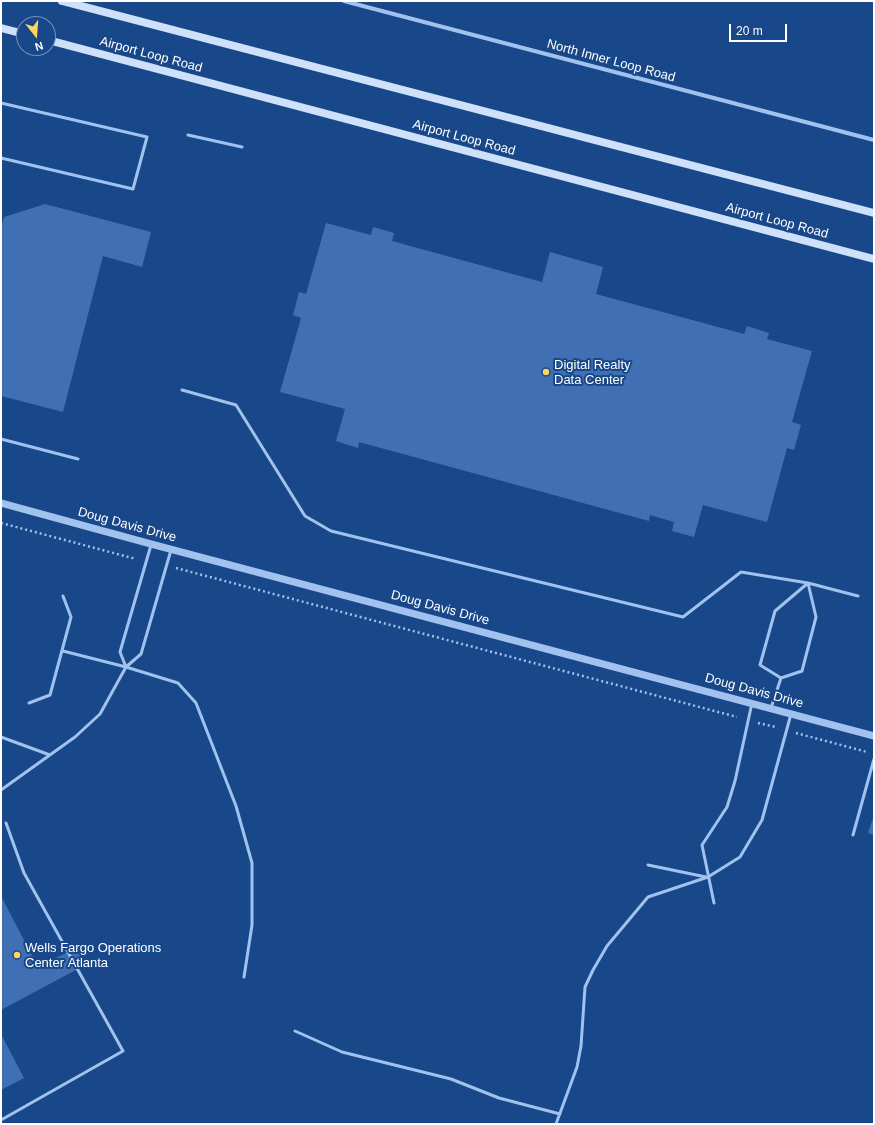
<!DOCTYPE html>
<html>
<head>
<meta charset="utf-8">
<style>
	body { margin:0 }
	#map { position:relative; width:875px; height:1125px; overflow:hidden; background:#18478a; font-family:Helvetica,sans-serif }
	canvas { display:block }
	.frame { position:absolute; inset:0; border:2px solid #fff; pointer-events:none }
	.north { position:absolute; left:16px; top:16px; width:40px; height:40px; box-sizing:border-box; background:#18478a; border:1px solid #7491b9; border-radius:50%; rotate:163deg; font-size:11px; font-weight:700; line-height:16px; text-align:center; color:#fff }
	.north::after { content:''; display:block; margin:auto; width:14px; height:18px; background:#ffd55e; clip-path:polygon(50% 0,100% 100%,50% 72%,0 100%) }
	.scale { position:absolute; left:729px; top:24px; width:58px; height:18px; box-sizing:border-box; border:2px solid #fff; border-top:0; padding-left:5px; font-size:12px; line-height:14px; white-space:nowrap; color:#fff; -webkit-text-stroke:3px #18478a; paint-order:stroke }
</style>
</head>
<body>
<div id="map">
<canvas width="875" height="1125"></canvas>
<div class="frame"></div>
<div class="north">N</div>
<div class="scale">20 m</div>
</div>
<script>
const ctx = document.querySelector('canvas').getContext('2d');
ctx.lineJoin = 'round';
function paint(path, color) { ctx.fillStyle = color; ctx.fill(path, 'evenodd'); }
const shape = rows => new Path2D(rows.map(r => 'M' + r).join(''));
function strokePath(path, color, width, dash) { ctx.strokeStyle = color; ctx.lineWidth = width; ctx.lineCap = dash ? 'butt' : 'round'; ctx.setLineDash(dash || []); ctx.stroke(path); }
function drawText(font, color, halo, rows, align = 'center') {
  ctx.font = font + ' Helvetica,sans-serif'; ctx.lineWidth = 4; ctx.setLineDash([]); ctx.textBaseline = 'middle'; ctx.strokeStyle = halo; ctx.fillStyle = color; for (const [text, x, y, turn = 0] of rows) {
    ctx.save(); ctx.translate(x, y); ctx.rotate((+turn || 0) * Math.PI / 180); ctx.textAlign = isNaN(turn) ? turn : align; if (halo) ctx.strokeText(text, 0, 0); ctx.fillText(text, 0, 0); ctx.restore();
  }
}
paint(shape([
	[45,204,151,232,142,267,103,256,63,412,1,396,1,228,4,217],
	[326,223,371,235,373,227,394,233,392,241,542,282,550,252,603,267,596,294,744,334,747,326,769,333,767,339,812,351,792,422,801,425,794,450,787,448,767,522,703,505,694,537,672,531,674,522,650,515,649,521,359,442,358,448,336,441,345,409,280,392,301,318,293,315,299,292,306,294],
	[874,815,874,835,868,833],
	[1,896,38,967,78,947,87,964,1,1010],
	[1,1034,24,1078,1,1090]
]), '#4070b3');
strokePath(shape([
	[1,523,136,559],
	[176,568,737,717],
	[758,723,776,727],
	[796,733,867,752]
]), '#a1c2ee', 2.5, [2, 3]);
strokePath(shape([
	[1,103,147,137,133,189,1,158],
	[188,135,242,147],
	[182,390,236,405,305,516,331,531,683,617,741,572,808,583,858,596],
	[1,439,78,459],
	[63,651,126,667,178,683,196,703,236,806,252,863,252,925,244,977],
	[126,667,120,652,151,545],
	[781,678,760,665,775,611,808,583],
	[781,678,802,671,816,617,808,583],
	[29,703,50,695,71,617,63,596],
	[771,708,781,678],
	[1,737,50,755],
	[1,790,75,737,100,714,126,667,141,654,171,550],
	[853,835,874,759],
	[648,865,706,877],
	[714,903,702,845,727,807,735,781,752,703],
	[295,1031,342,1052,451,1079,499,1098,560,1114],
	[1,1120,123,1051,24,873,6,823],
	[556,1124,577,1067,581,1046,585,987,593,970,607,946,648,897,708,877,740,857,762,820,791,714]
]), '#a1c2ee', 3);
strokePath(shape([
	[344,1,874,140]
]), '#a1c2ee', 4);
strokePath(shape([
	[1,503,151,544,874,736]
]), '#a1c2ee', 7);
strokePath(shape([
	[62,1,874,213],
	[1,28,24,34],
	[48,40,874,259]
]), '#cee0fa', 8);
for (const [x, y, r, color] of [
	[546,372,4,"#ffd55e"],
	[17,955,4,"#ffd55e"]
]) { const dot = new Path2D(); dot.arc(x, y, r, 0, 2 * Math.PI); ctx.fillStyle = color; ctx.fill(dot); strokePath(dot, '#18478a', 1.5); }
drawText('13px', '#fff', '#18478a', [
	["Airport Loop Road",151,55,15],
	["North Inner Loop Road",611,61,15],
	["Airport Loop Road",464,138,15],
	["Airport Loop Road",777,221,15],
	["Doug Davis Drive",127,525,15],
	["Doug Davis Drive",440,608,15],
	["Doug Davis Drive",754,691,15]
]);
drawText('13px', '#fff', '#18478a', [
	["Digital Realty",554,365],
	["Data Center",554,380],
	["Wells Fargo Operations",25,948],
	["Center Atlanta",25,963]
], 'left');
</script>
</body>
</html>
